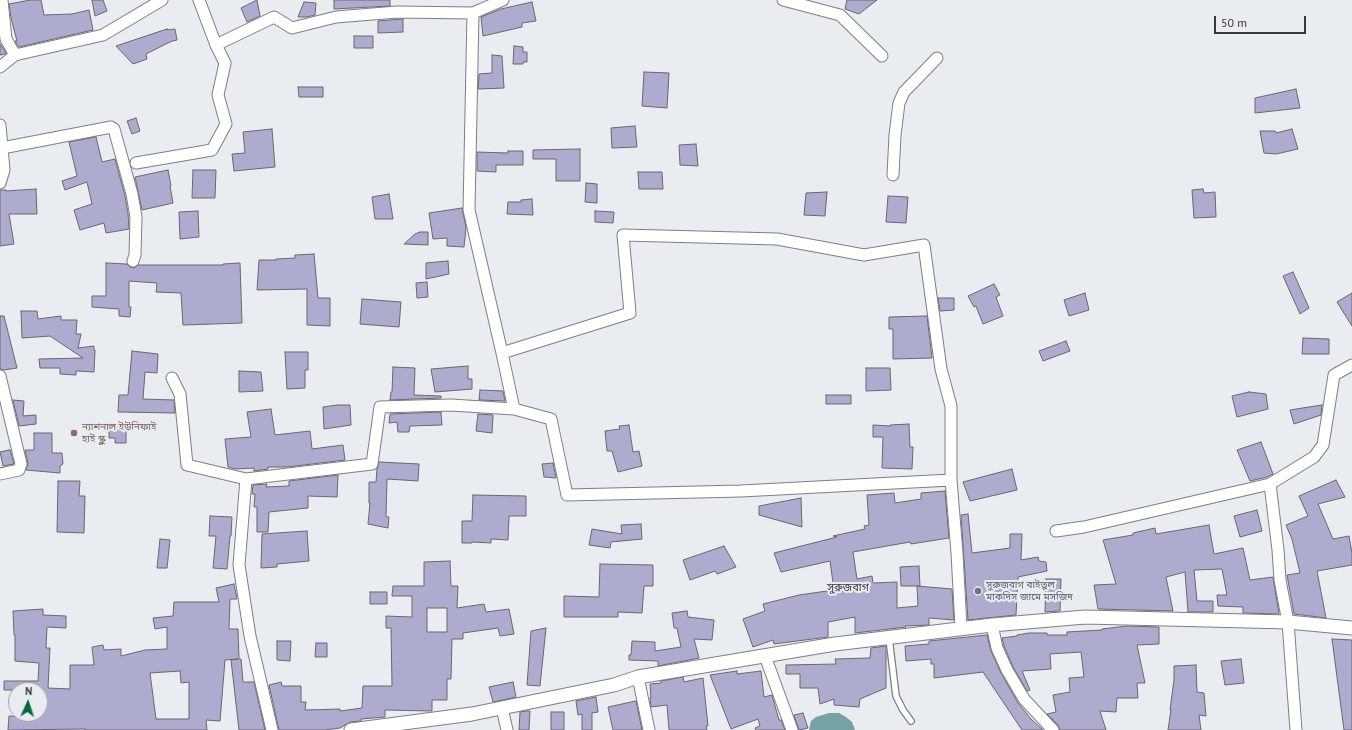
<!DOCTYPE html>
<html>
<head>
<meta charset="utf-8">
<style>
	body { margin:0 }
	#map { position:relative; width:1352px; height:730px; overflow:hidden; background:#e9ecf1; font-family:"PT Sans",sans-serif }
	canvas { display:block }
	.north { position:absolute; left:8px; top:682px; width:40px; height:40px; box-sizing:border-box; background:#e9ecf1; border:1px solid #a2a4a8; border-radius:50%; rotate:3deg; font-size:11px; font-weight:700; line-height:16px; text-align:center; color:#38393b }
	.north::after { content:''; display:block; margin:auto; width:14px; height:18px; background:#02673c; clip-path:polygon(50% 0,100% 100%,50% 72%,0 100%) }
	.scale { position:absolute; left:1214px; top:16px; width:92px; height:18px; box-sizing:border-box; border:2px solid #38393b; border-top:0; padding-left:5px; font-size:12px; line-height:14px; white-space:nowrap; color:#38393b; -webkit-text-stroke:3px #e9ecf1; paint-order:stroke }
</style>
</head>
<body>
<div id="map">
<canvas width="1352" height="730"></canvas>
<div class="north">N</div>
<div class="scale">50 m</div>
</div>
<script>
const ctx = document.querySelector('canvas').getContext('2d');
ctx.lineJoin = 'round';
function paint(path, color) { ctx.fillStyle = color; ctx.fill(path, 'evenodd'); }
const shape = rows => new Path2D(rows.map(r => 'M' + r).join(''));
function strokePath(path, color, width, dash) { ctx.strokeStyle = color; ctx.lineWidth = width; ctx.lineCap = dash ? 'butt' : 'round'; ctx.setLineDash(dash || []); ctx.stroke(path); }
function drawText(font, color, halo, rows, align = 'center') {
  ctx.font = font + ' "PT Sans","Noto Sans Bengali",sans-serif'; ctx.lineWidth = 4; ctx.setLineDash([]); ctx.textBaseline = 'middle'; ctx.strokeStyle = halo; ctx.fillStyle = color; for (const [text, x, y, turn = 0] of rows) {
    ctx.save(); ctx.translate(x, y); ctx.rotate((+turn || 0) * Math.PI / 180); ctx.textAlign = isNaN(turn) ? turn : align; if (halo) ctx.strokeText(text, 0, 0); ctx.fillText(text, 0, 0); ctx.restore();
  }
}
paint(shape([
	[829,713,839,713,846,717,852,722,855,730,809,730,811,721,816,717]
]), '#75a3a4');
const building = shape([
	[30,0,41,0,44,15,72,14,89,10,93,30,19,47,15,41,17,41,11,18,9,4,30,0],
	[92,0,103,0,107,11,95,16,92,0],
	[257,0,260,16,247,22,241,8,257,0],
	[334,0,390,0,390,6,334,9,334,0],
	[847,0,877,0,859,14,845,9,847,0],
	[304,2,316,3,315,15,306,17,298,17,304,2],
	[532,2,536,21,522,23,522,27,483,36,481,17,501,9,532,2],
	[403,19,403,32,378,33,378,21,403,19],
	[167,29,167,30,175,29,177,40,172,41,146,54,147,59,133,64,116,46,167,29],
	[354,36,373,36,373,48,354,48,354,36],
	[0,44,6,53,5,54,0,55,0,44],
	[514,46,523,47,523,52,527,52,527,62,523,62,523,64,513,64,514,46],
	[492,55,502,56,504,88,478,89,479,74,492,73,492,55],
	[644,72,669,73,667,108,642,106,644,72],
	[298,87,323,87,323,97,299,97,298,87],
	[1296,89,1300,108,1255,113,1255,98,1296,89],
	[136,118,140,131,132,134,127,121,136,118],
	[635,126,637,147,612,148,611,128,635,126],
	[272,129,275,167,234,171,232,154,245,153,243,132,272,129],
	[1292,129,1298,149,1276,154,1264,153,1260,131,1275,131,1276,133,1292,129],
	[96,137,102,162,115,159,125,196,128,213,129,229,106,233,104,223,80,230,74,210,92,204,87,182,65,190,62,181,77,176,69,142,96,137],
	[696,144,698,166,680,165,679,145,696,144],
	[580,149,580,181,556,181,556,159,533,159,533,150,580,149],
	[508,151,523,151,523,165,496,165,496,172,477,171,477,152,508,153,508,151],
	[168,170,171,186,170,186,173,203,142,210,135,177,168,170],
	[193,170,216,170,215,198,192,198,193,170],
	[638,172,662,172,663,189,639,189,638,172],
	[586,183,597,184,597,203,585,202,586,183],
	[36,189,37,214,9,214,14,244,0,246,0,190,6,190,6,191,36,189],
	[1203,189,1204,193,1215,192,1216,217,1194,218,1192,190,1203,189],
	[827,192,825,216,804,215,806,193,827,192],
	[389,194,393,219,375,219,372,197,389,194],
	[888,196,908,197,906,223,886,222,888,196],
	[532,199,533,215,507,214,508,202,521,202,521,200,532,199],
	[462,208,466,227,464,247,447,246,447,238,433,239,429,213,462,208],
	[198,211,199,237,180,239,179,212,198,211],
	[595,211,614,212,613,223,595,222,595,211],
	[420,232,428,232,428,245,404,244,415,234,420,232],
	[314,254,318,298,330,298,330,326,307,325,307,289,257,290,259,260,276,260,276,259,295,258,295,255,314,254],
	[448,261,449,274,426,279,426,263,448,261],
	[106,263,127,264,130,267,134,268,138,265,223,265,223,264,240,263,242,323,183,325,181,293,156,292,157,283,129,281,129,307,131,307,130,317,119,316,119,309,92,307,92,296,106,296,106,263],
	[1293,272,1309,308,1300,314,1283,276,1293,272],
	[427,282,428,297,417,298,416,283,427,282],
	[994,284,1000,295,996,297,1003,316,983,324,976,306,974,307,968,296,994,284],
	[1085,293,1089,310,1069,316,1064,300,1085,293],
	[1352,293,1352,326,1337,302,1352,293],
	[938,298,954,298,954,310,940,311,938,298],
	[362,299,401,302,399,327,360,324,362,299],
	[21,311,37,311,38,319,61,316,61,320,77,320,76,334,81,334,78,348,94,346,94,350,95,350,94,372,76,371,76,375,60,374,60,368,40,368,39,359,83,358,50,336,22,338,21,311],
	[0,316,4,316,17,368,4,370,0,369,0,316],
	[927,316,932,358,893,359,893,329,889,329,889,317,927,316],
	[1303,338,1329,339,1329,354,1302,354,1303,338],
	[1066,341,1070,351,1043,361,1039,351,1066,341],
	[132,351,158,354,157,373,145,372,143,399,174,400,175,413,118,412,119,395,128,395,132,351],
	[285,352,308,352,308,370,305,370,305,388,287,389,285,352],
	[468,366,468,379,472,379,472,389,435,392,431,369,468,366],
	[393,367,415,368,414,395,441,396,441,398,390,400,391,392,392,392,393,367],
	[866,368,890,368,891,390,866,391,866,368],
	[239,371,261,372,263,391,239,392,239,371],
	[480,390,503,391,505,401,479,400,480,390],
	[1249,392,1266,394,1268,409,1237,417,1232,396,1249,392],
	[826,395,851,395,851,404,826,404,826,395],
	[13,400,24,401,23,416,36,415,36,424,19,426,13,400],
	[338,405,350,405,351,425,324,429,323,407,338,405],
	[1322,405,1321,415,1294,424,1290,410,1322,405],
	[271,409,275,435,310,431,312,449,343,445,345,460,287,467,268,467,268,469,254,471,254,468,235,469,228,467,225,439,251,437,247,412,271,409],
	[441,412,442,425,410,426,409,432,398,432,397,422,389,423,390,414,441,412],
	[478,414,493,415,492,433,476,431,478,414],
	[909,424,910,447,913,447,912,469,882,468,883,437,873,437,873,425,890,426,890,425,909,424],
	[629,425,633,452,639,451,642,466,618,472,612,451,607,451,605,431,620,429,619,426,629,425],
	[109,426,126,426,126,443,115,443,115,438,109,438,109,426],
	[34,433,52,433,52,453,62,453,63,464,60,466,60,473,26,470,28,463,25,450,34,450,34,433],
	[1261,442,1273,474,1267,477,1250,481,1237,450,1261,442],
	[9,450,10,450,14,464,3,466,0,452,9,450],
	[379,462,419,464,418,481,387,479,386,517,389,517,388,528,368,524,370,503,369,503,369,482,376,482,377,469,379,462],
	[553,463,556,478,544,477,542,464,553,463],
	[1012,469,1017,490,970,501,963,482,1012,469],
	[338,475,337,497,308,496,308,508,269,512,268,532,257,532,257,507,254,507,255,494,252,494,253,485,267,484,266,487,289,486,289,481,338,475],
	[1336,480,1345,497,1318,504,1333,539,1349,536,1352,553,1352,565,1317,571,1326,618,1294,614,1287,575,1300,573,1292,539,1286,525,1308,516,1299,496,1336,480],
	[58,481,80,481,79,496,85,496,84,533,57,532,58,481],
	[945,491,949,538,911,544,910,542,853,552,857,579,872,576,873,583,897,582,897,608,918,606,917,586,952,589,954,620,929,618,929,625,905,626,906,627,855,633,855,617,828,622,828,637,774,644,773,640,753,647,743,619,765,611,763,604,799,595,834,590,830,561,781,572,774,553,837,537,833,536,865,529,864,526,869,525,867,495,894,493,895,503,921,499,921,493,945,491],
	[473,495,526,496,526,516,509,516,508,540,491,539,491,543,472,542,472,543,462,543,462,521,472,521,473,495],
	[801,498,802,527,759,515,759,506,801,498],
	[1257,510,1262,531,1240,537,1234,516,1257,510],
	[968,514,972,553,1010,548,1010,534,1022,534,1021,560,1038,557,1039,561,1046,562,1047,571,1018,577,1016,615,968,620,961,515,968,514],
	[210,516,232,517,231,536,230,536,227,569,213,568,216,536,209,536,210,516],
	[641,524,642,539,611,542,610,548,589,545,592,529,622,534,621,525,641,524],
	[1209,525,1214,554,1243,548,1250,580,1273,577,1279,614,1243,613,1243,607,1218,606,1217,595,1227,595,1222,569,1194,570,1197,601,1213,601,1213,612,1188,612,1185,572,1166,577,1173,611,1098,609,1094,585,1116,584,1103,540,1133,535,1133,533,1155,528,1156,534,1209,525],
	[307,531,309,561,277,564,277,567,261,568,262,534,307,531],
	[160,539,170,540,167,568,157,568,160,539],
	[724,546,736,567,717,574,715,571,690,580,683,560,724,546],
	[450,561,451,586,458,586,457,608,484,604,486,612,509,609,514,634,500,636,498,628,463,633,463,639,452,639,451,679,447,679,447,700,432,700,432,711,385,710,385,717,361,719,361,721,350,722,340,728,324,730,279,730,269,685,281,682,282,686,301,686,301,702,306,702,305,710,340,709,340,711,362,708,363,686,392,686,391,628,386,628,386,616,412,617,412,596,392,596,393,586,424,586,424,562,450,561],
	[427,608,447,608,447,632,427,632,427,608],
	[600,564,653,565,653,586,644,586,642,613,618,612,618,617,564,617,564,596,599,597,600,564],
	[919,566,920,586,901,586,900,567,919,566],
	[1046,579,1061,579,1060,611,1045,612,1046,579],
	[234,584,237,599,230,599,229,629,238,629,239,659,241,659,243,682,254,682,265,730,239,730,231,660,238,659,225,660,220,721,206,720,207,730,85,730,85,729,8,730,9,716,29,717,29,714,40,714,40,690,4,690,4,681,38,681,39,663,15,661,15,635,14,635,13,611,43,609,43,615,66,616,66,628,47,627,46,648,50,648,48,688,70,689,70,665,94,665,92,647,103,645,104,650,121,649,121,656,145,650,167,649,167,627,155,629,153,618,173,616,174,602,219,602,216,588,234,584],
	[180,671,181,683,189,682,189,719,156,719,150,673,180,671],
	[370,592,387,592,387,604,370,604,370,592],
	[687,611,688,617,714,620,712,640,694,639,699,658,658,666,658,661,629,660,629,655,631,655,632,641,655,642,655,651,681,647,677,628,674,628,672,613,687,611],
	[1127,626,1159,627,1159,644,1137,645,1145,683,1137,683,1138,698,1117,698,1116,712,1100,711,1106,730,1060,730,1058,725,1047,714,1056,712,1053,695,1070,692,1069,678,1084,677,1081,652,1050,654,1051,669,1022,671,1030,690,1027,691,1013,667,1004,646,1002,638,1017,636,1017,635,1029,633,1047,633,1047,635,1067,635,1067,632,1102,630,1102,629,1127,626],
	[546,628,540,686,527,685,531,631,546,628],
	[987,635,991,651,1001,673,1018,703,1031,719,1043,730,1022,730,983,672,934,678,934,664,931,664,931,659,906,661,905,646,929,644,929,641,987,635],
	[1332,639,1352,640,1352,730,1344,730,1332,639],
	[277,641,291,641,290,661,277,660,277,641],
	[316,643,327,643,327,657,315,657,316,643],
	[886,646,886,688,860,699,859,707,834,705,834,699,820,704,818,688,800,688,800,674,786,674,786,665,836,664,835,659,870,658,871,648,886,646],
	[1241,659,1244,683,1225,685,1221,661,1241,659],
	[1196,665,1197,692,1204,693,1206,716,1199,715,1201,730,1168,730,1171,710,1170,710,1174,680,1174,666,1196,665],
	[737,671,737,674,761,671,764,697,772,695,779,720,781,720,785,730,756,730,755,728,760,726,758,719,731,729,710,675,737,671],
	[683,677,684,682,703,678,708,726,706,726,707,730,669,730,667,705,651,707,650,698,651,698,650,684,661,683,661,681,683,677],
	[513,682,516,697,493,702,489,687,513,682],
	[596,697,598,712,592,713,592,730,582,730,582,714,578,715,576,701,596,697],
	[636,701,642,730,613,730,608,707,636,701],
	[525,711,530,711,529,730,519,730,520,712,525,711],
	[551,712,564,712,564,730,551,730,551,712],
	[803,713,808,728,799,730,794,715,803,713]
]);
paint(building, '#adacce');
strokePath(building, '#68686d', 1);
const service = shape([
	[889,638,896,696,903,710,911,721]
]);
const minor = shape([
	[2,0,6,39,15,55],
	[199,0,216,45,274,17,292,28,336,17,397,12,473,13,503,0],
	[783,0,840,15,882,56],
	[473,13,469,210,502,353],
	[0,67,15,55,103,35,162,0],
	[0,125,4,170,0,183],
	[2,148,111,127,114,129,132,194,136,217,135,255,133,261],
	[136,163,212,150,226,124,218,95,225,63,216,45],
	[893,175,895,135,899,103,904,92,937,58],
	[0,376,21,464,19,470,0,474],
	[172,378,180,394,187,465,246,479,372,464,380,407,451,405,514,409,551,419,567,495,741,491,951,480],
	[514,409,502,353,630,313,623,235,777,239,864,255,924,245,941,369,951,406,951,480,957,553,961,628],
	[246,479,239,565,250,636,272,730],
	[1056,531,1084,527,1270,484],
	[992,625,997,648,1007,670,1024,699,1053,730],
	[765,656,792,730],
	[638,677,649,730],
	[502,708,507,730],
	[1296,730,1288,622,1280,580,1278,550,1270,484,1314,457,1323,445,1334,375,1352,365]
]);
const tertiary = shape([
	[351,730,472,714,614,685,638,677,835,644,992,625,1085,617,1288,622,1352,628]
]);
strokePath(service, '#7d7f84', 8);
strokePath(minor, '#7d7f84', 13);
strokePath(tertiary, '#7d7f84', 15);
strokePath(service, '#fff', 5.5);
strokePath(minor, '#fff', 11);
strokePath(tertiary, '#fff', 13);
for (const [x, y, r, color] of [
	[74,433,4,"#8d6e63"],
	[978,591,4,"#6b7280"]
]) { const dot = new Path2D(); dot.arc(x, y, r, 0, 2 * Math.PI); ctx.fillStyle = color; ctx.fill(dot); strokePath(dot, '#e9ecf1', 1.5); }
drawText('10px', '#785e54', '#e9ecf1', [
	["ন্যাশনাল ইউনিফাই",82,427],
	["হাই স্কুল",82,439]
], 'left');
drawText('10px', '#5b616d', '#e9ecf1', [
	["সুরুজবাগ বাইতুল",986,585],
	["মাকদিস জামে মসজিদ",986,597]
], 'left');
drawText('11px', '#38393b', '#e9ecf1', [
	["সুরুজবাগ",848,588]
]);
</script>
</body>
</html>
